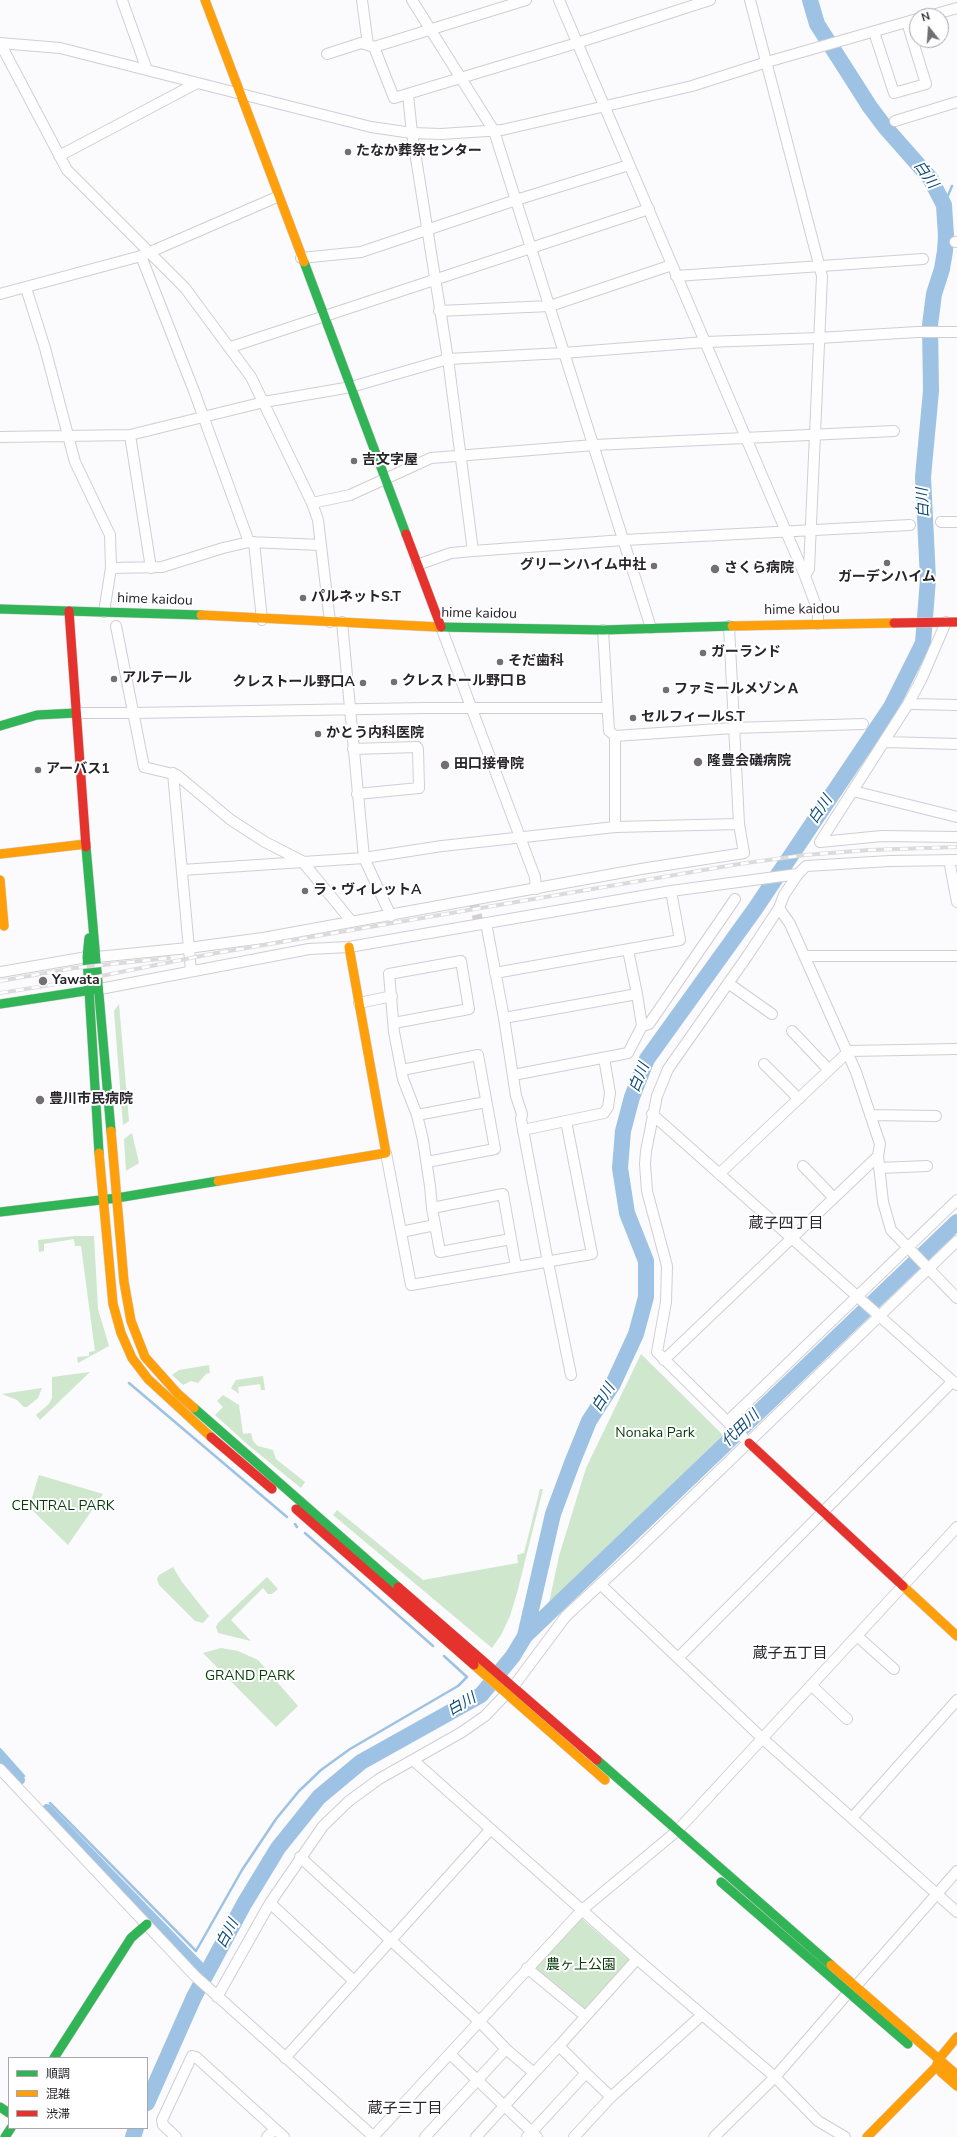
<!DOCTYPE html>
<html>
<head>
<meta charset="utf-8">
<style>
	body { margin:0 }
	#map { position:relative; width:957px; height:2137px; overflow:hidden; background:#fbfafc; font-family:"Nunito Sans","Noto Sans JP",sans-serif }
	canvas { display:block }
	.legend { position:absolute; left:8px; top:2057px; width:140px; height:72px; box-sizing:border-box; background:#fff; border:1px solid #a9a7aa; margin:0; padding:5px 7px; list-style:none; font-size:12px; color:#27242a }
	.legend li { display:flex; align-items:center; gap:8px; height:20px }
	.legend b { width:20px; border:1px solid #a9a7aa }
	.north { position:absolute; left:909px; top:8px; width:40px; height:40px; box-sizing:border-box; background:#fff; border:1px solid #a9a7aa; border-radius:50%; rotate:343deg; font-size:11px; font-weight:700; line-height:16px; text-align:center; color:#27242a }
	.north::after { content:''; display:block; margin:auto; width:14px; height:18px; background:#716f74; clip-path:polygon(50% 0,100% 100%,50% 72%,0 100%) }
</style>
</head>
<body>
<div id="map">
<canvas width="957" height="2137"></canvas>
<ul class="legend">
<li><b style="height:5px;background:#30b455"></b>順調</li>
<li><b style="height:5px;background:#ff9f0a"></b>混雑</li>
<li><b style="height:5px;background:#e5322d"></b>渋滞</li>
</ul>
<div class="north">N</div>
</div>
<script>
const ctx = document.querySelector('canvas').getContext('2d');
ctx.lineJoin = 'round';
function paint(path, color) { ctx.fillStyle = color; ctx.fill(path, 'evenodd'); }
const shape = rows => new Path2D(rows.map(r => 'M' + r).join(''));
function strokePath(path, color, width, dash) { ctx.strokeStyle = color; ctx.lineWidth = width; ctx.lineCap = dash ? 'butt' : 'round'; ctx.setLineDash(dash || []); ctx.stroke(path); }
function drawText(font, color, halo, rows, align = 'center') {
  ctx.font = font + ' "Nunito Sans","Noto Sans JP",sans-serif'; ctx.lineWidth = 4; ctx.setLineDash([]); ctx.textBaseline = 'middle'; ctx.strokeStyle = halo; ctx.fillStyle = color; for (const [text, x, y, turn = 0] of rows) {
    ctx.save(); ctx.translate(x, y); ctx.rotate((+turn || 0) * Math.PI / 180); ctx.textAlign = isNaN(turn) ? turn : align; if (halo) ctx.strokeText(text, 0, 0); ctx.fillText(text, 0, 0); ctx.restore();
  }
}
paint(shape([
	[119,1004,129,1121,123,1125,114,1011],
	[132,1133,139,1163,126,1171,124,1139],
	[75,1236,94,1236,98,1309,109,1346,78,1363,77,1357,89,1356,89,1352,95,1351,81,1246,75,1246,74,1239,44,1244,44,1251,39,1252,38,1240],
	[641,1354,723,1435,549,1603,559,1556,586,1468],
	[209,1365,210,1373,206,1374,198,1383,191,1381,183,1385,172,1375,179,1370],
	[90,1372,40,1420,36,1415,49,1404,52,1398,52,1377],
	[263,1376,265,1390,261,1390,260,1384,238,1387,239,1394,231,1388,236,1380],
	[42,1388,38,1398,27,1407,24,1407,17,1400,2,1394],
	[223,1395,239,1405,243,1434,251,1433,253,1441,258,1446,273,1450,276,1459,305,1482,301,1488,247,1444,215,1415,223,1407,217,1401],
	[39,1475,103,1494,68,1545,29,1507],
	[540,1489,543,1489,517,1593,510,1616,501,1635,492,1648,333,1515,337,1510,423,1580,518,1563,517,1555,524,1553],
	[173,1567,182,1582,209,1616,203,1623,195,1621,159,1585,157,1579,159,1575],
	[267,1577,278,1589,272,1594,268,1594,263,1588,231,1620,251,1641,218,1633,216,1627,218,1623],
	[221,1648,238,1651,258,1660,298,1706,276,1727,203,1653],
	[581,1918,629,1960,583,2011,535,1968]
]), '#cee7cd');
strokePath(shape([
	[944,205,952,186],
	[129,1383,287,1517],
	[295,1524,297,1527],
	[305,1533,433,1646],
	[0,1749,24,1776],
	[50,1803,196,1951,242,1870,276,1819,299,1791,321,1770,350,1749,458,1686,467,1677,444,1656]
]), '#9dc2e3', 2.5);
strokePath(shape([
	[0,1756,20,1780],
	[47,1809,206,1973]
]), '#9dc2e3', 10);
strokePath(shape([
	[525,1636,957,1222],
	[147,2103,194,1997,244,1904,278,1848,319,1797,361,1762,481,1695,513,1656,525,1636,553,1514,572,1463,589,1421,613,1384,636,1334,646,1297,646,1261,627,1213,620,1168,623,1131,632,1097,647,1059,755,909,891,707,923,643,928,579,923,477,931,391,930,325,934,294,942,269,945,251,946,236,944,205,930,178,885,127,870,107,817,24,810,0],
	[133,2137,136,2128]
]), '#9dc2e3', 16);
strokePath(shape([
	[473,900,479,924]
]), '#d1cfd2', 10, [10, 5]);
const street = shape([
	[122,0,147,70],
	[362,0,368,45,374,47,394,98,577,43,710,0],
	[412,0,494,131,651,628],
	[559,0,805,576,818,611,818,624],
	[750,0,822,276,809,569,805,576],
	[929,16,957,8],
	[874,32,894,93,926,84,907,22],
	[0,43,60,48,371,127,412,133,441,134,502,130,692,86,767,62,917,19],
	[0,43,67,170,185,288,251,377,312,503,318,520,330,622],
	[374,47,526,0],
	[327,54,361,43,368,45],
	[408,95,412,133,448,359,473,551],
	[895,121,957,102],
	[59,156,197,83],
	[955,242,957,242],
	[141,256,194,391,249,542],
	[301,258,361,252,516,200,629,165],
	[676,276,923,259],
	[26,288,45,348,75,462,110,535,111,568,104,612],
	[0,294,141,256,277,197],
	[439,311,550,306,672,265],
	[231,347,649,209],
	[130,435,151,568],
	[0,437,130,435,264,402,351,387,448,359,563,353,705,342,819,338,917,332,957,332],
	[312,503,350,495,431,458,594,445,894,431],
	[941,522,957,522],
	[254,542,262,620],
	[417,565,451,553,473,551,624,540,910,525],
	[111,568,162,567,223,548,249,542,321,545],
	[342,622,364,858,391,916],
	[116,626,144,767,177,775,231,820,265,842,302,861,352,922],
	[441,627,535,877,536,889],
	[603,630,609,731,615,736,733,728,863,724],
	[913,704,957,705],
	[76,713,133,713,425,708,607,708],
	[885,742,957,744],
	[353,749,417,747,418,749,419,788,357,794],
	[173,773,191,971],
	[853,791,957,817],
	[615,827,615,736],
	[820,842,908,704,921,680,946,622],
	[820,842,882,836,957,837],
	[949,860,957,902],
	[182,870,364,858,442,846,615,827,739,824],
	[779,908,790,924,856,1072,880,1144,878,1156,883,1202,891,1230,957,1298],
	[486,923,504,1018,516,1096,522,1114,521,1119,548,1262,571,1375],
	[805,956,957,956],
	[97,957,188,948,263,938,641,869,744,853,739,824,729,626],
	[1,972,87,957],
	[495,973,680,940,671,891],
	[728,983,772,1014],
	[100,989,309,949,349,947,671,891,798,874],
	[359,1003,392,996],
	[504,1018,637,994,628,950],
	[394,1023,469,1009,461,961,389,974,394,1032,403,1079,417,1115,423,1140,430,1186,432,1208,440,1252,511,1239],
	[642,1026,649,1024,735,899],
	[792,1031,829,1070],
	[764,1064,799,1099],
	[402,1070,478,1055,495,1149,427,1162],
	[513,1075,628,1053,642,1026,637,994],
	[652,1114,957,1385],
	[417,1115,486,1102],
	[870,1115,936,1116],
	[523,1130,604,1113,608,1107,610,1093,604,1058],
	[386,1153,411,1285,516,1267,503,1194,432,1208],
	[803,1166,834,1198],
	[879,1168,927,1166],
	[719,1174,849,1051,957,1049],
	[401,1232,435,1225],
	[516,1267,592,1254,566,1121],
	[664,1360,878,1156],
	[728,1421,957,1200],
	[749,1443,657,1352,666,1302,667,1266,647,1191,645,1164,646,1151,657,1096,668,1069,748,955,779,908,784,895,798,874,806,866,890,861,957,860],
	[600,1584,762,1738,957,1912],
	[857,1636,894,1669],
	[678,1658,953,1381],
	[811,1685,847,1719],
	[513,1687,566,1616,633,1554,957,1241],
	[413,1760,637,1959,775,2077,818,2121,845,2137],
	[0,1769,195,1976,374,2137],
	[852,1818,957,1700],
	[300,1857,480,2022,506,2049,425,2137],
	[270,1903,354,1981],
	[527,1968,585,2016],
	[856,1986,957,1871],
	[217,1997,270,1903,323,1826,349,1801,379,1779,462,1732,485,1716,506,1694],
	[559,2046,637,1959],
	[450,2054,537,2137],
	[285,2058,490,1830],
	[534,2073,559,2046,586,2073],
	[176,2137,163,2125,162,2120,192,2056,196,2057,284,2137],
	[267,2137,275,2129],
	[373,2137,582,1910,677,1831,957,1527],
	[476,2137,534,2073,506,2049],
	[527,2137,586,2073,611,2097],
	[574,2137,611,2097,702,2015],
	[714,2137,775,2077,848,1993]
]);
const fast = shape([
	[304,262,406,534],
	[0,609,201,615],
	[438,627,603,630,732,626],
	[0,726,37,715,76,713],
	[86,847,111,1131],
	[89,938,87,957,99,1153],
	[0,1004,98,989],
	[0,1212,117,1198,218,1181],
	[194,1408,398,1587],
	[597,1760,831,1965],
	[721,1882,908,2044],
	[54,2058,131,1938,147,1924],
	[0,2107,9,2113],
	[5,2137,11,2128]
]);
const slow = shape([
	[205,0,304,262],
	[201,615,438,627],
	[732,626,894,623],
	[0,854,86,844],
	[0,880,4,926],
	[111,1131,124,1282,131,1321,145,1357,178,1394,194,1408],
	[99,1153,113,1304,121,1333,132,1358,148,1379,211,1437],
	[218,1181,386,1153,349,947],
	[903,1586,957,1636],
	[474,1665,605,1780],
	[831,1965,957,2075],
	[941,2072,957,2086],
	[867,2137,936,2067,939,2059,957,2037]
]);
const jam = shape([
	[406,534,441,627],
	[69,611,86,847],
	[894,623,957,622],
	[211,1437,272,1489],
	[749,1443,903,1586],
	[296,1509,474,1665],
	[398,1587,597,1760]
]);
strokePath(street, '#d0ced2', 12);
strokePath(fast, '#d0ced2', 10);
strokePath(slow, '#d0ced2', 10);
strokePath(jam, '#d0ced2', 10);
strokePath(street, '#fefeff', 10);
strokePath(fast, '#30b455', 9);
strokePath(slow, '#ff9f0a', 9);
strokePath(jam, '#e5322d', 9);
const rail = shape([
	[0,981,74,968,169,958],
	[0,993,76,981,211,954,739,864,805,855,869,850,957,847]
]);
strokePath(rail, '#dcdbdc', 4);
strokePath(rail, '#fff', 2.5, [8]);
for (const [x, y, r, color] of [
	[348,152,4,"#716f74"],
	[354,461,4,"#716f74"],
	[887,563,4,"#716f74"],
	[654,566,4,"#716f74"],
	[715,569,5,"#716f74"],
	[303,598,4,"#716f74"],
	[703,653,4,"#716f74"],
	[500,662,4,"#716f74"],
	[114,679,4,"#716f74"],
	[394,682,4,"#716f74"],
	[363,683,4,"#716f74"],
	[666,690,4,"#716f74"],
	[633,718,4,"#716f74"],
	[318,734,4,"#716f74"],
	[698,762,5,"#716f74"],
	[445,765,5,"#716f74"],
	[38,770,4,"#716f74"],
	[305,891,4,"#716f74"],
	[43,981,5,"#716f74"],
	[40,1100,5,"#716f74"]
]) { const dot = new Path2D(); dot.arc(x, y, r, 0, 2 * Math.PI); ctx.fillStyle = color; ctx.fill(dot); strokePath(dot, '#fff', 1.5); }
drawText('bold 14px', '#27242a', '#fff', [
	["たなか葬祭センター",356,152],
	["吉文字屋",362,461],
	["グリーンハイム中社",646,566,"right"],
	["さくら病院",724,569],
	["ガーデンハイム",887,578,"center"],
	["パルネットS.T",311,598],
	["ガーランド",711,653],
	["そだ歯科",508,662],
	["アルテール",122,679],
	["クレストール野口Ｂ",402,682],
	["クレストール野口A",355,683,"right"],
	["ファミールメゾンＡ",674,690],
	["セルフィールS.T",641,718],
	["かとう内科医院",326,734],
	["隆豊会礒病院",707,762],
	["田口接骨院",454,765],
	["アーバス1",46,770],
	["ラ・ヴィレットA",313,891],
	["Yawata",52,981],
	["豊川市民病院",49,1100]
], 'left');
drawText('14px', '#27242a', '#fff', [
	["hime kaidou",155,600,2],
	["hime kaidou",802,610,-1],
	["hime kaidou",479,614,1]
]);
drawText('14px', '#073b09', '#fff', [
	["Nonaka Park",655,1434],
	["CENTRAL PARK",63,1507],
	["GRAND PARK",250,1677],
	["農ヶ上公園",581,1966]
]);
drawText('italic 15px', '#104c77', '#fff', [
	["白川",925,175,55],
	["白川",924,503,-92],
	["白川",821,810,-56],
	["白川",640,1078,-68],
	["白川",604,1398,-58],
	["代田川",741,1429,-44],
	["白川",462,1705,-30],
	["白川",228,1934,-62]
]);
drawText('15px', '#27242a', '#fff', [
	["蔵子四丁目",786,1224],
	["蔵子五丁目",790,1654],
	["蔵子三丁目",405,2109]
]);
</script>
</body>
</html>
